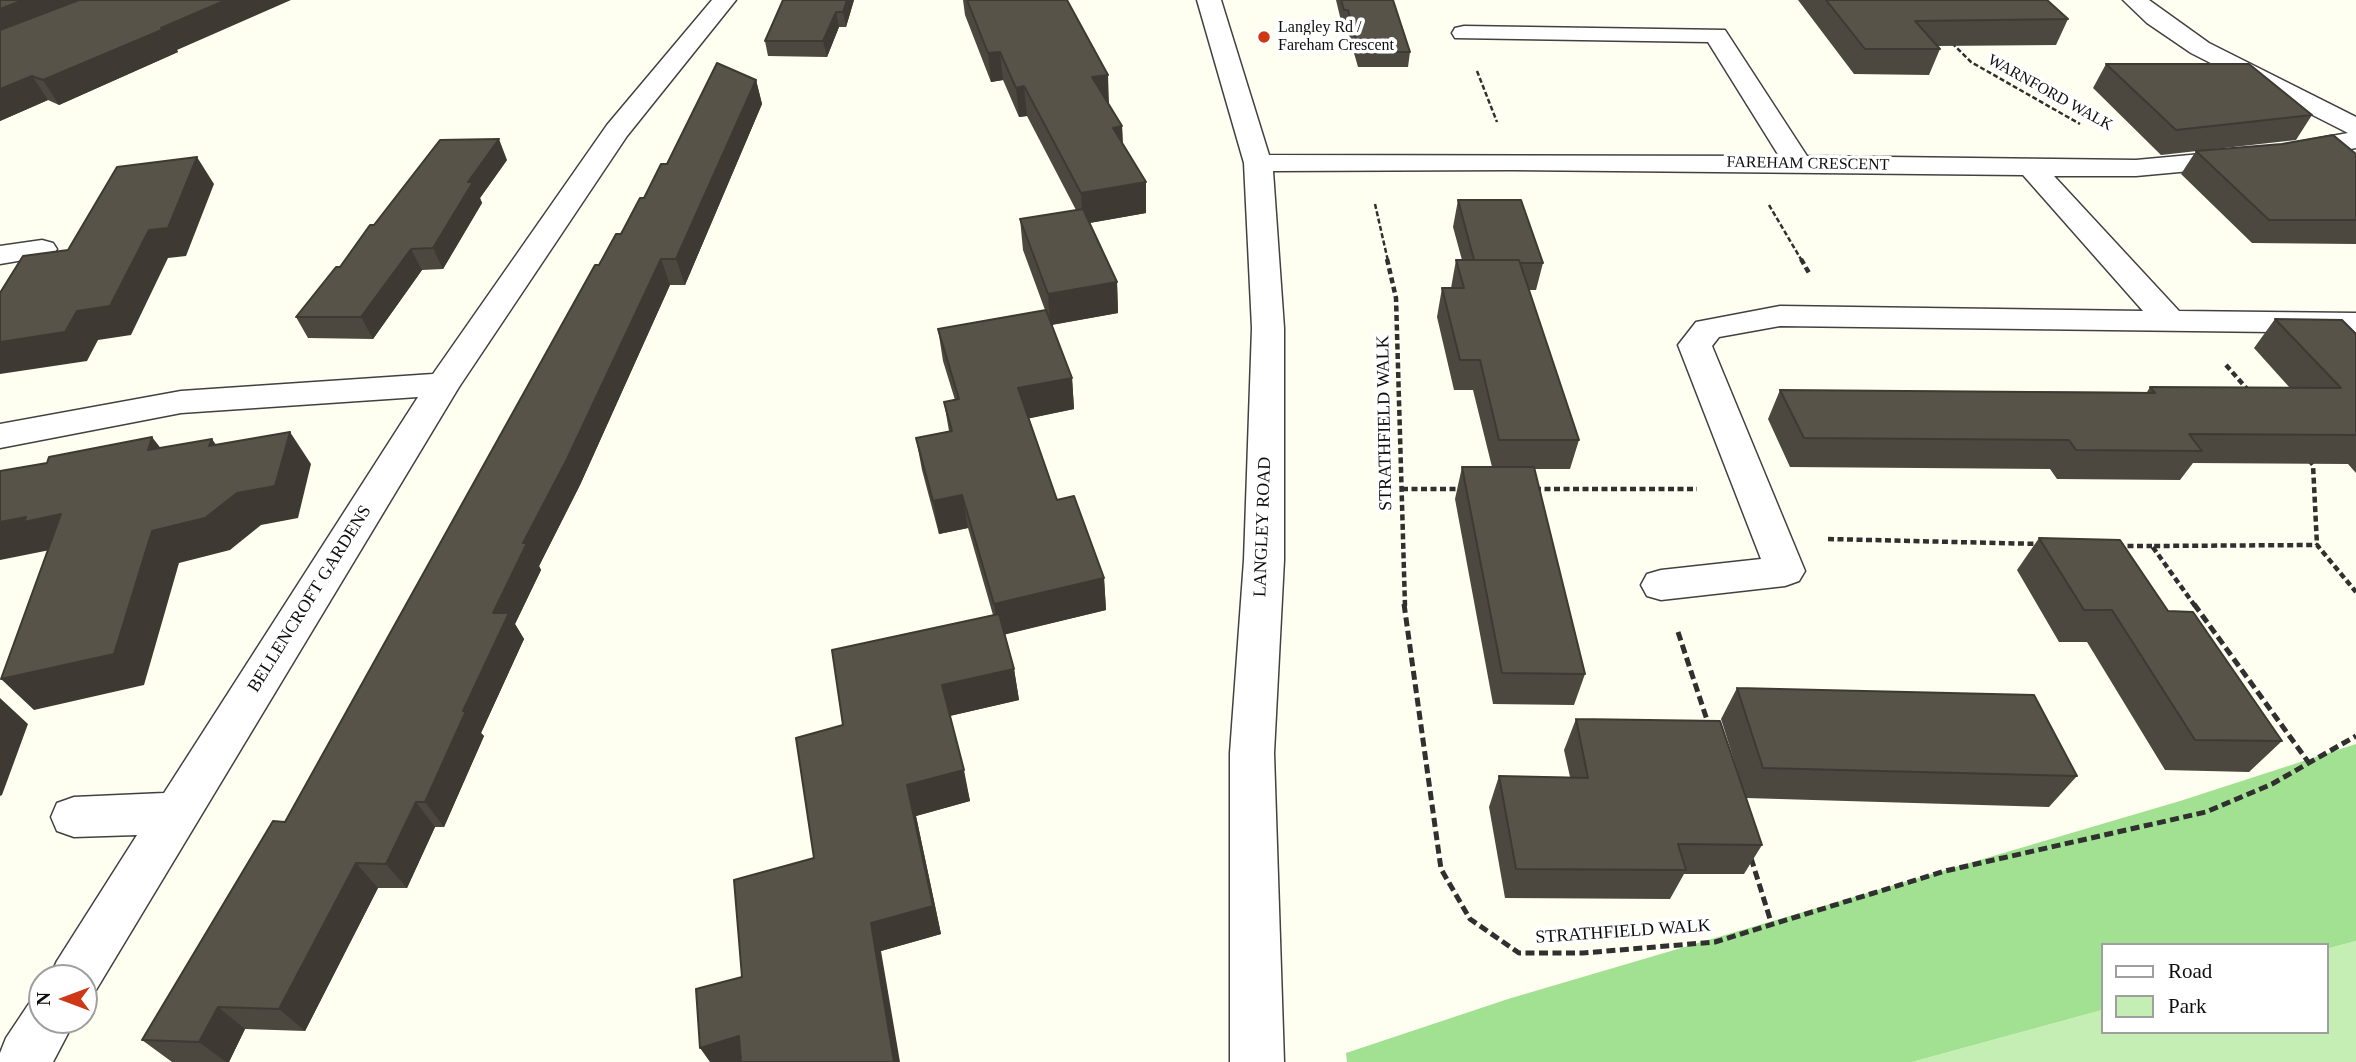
<!DOCTYPE html>
<html>
<head>
<meta charset="utf-8">
<style>
	body { margin:0 }
	#map { position:relative; width:2356px; height:1062px; overflow:hidden; background:#fefff0; font-family:"Times New Roman",serif }
	canvas { display:block }
	.legend { position:absolute; left:2101px; top:943px; width:228px; height:91px; box-sizing:border-box; background:#fff; border:2px solid #9f9f9f; margin:0; padding:9px 12px; list-style:none; font-size:21px; color:#0e0e0e }
	.legend li { display:flex; align-items:center; gap:14px; height:35px }
	.legend b { width:35px; border:2px solid #9f9f9f }
	.north { position:absolute; left:28px; top:964px; width:70px; height:70px; box-sizing:border-box; background:#fff; border:2px solid #9f9f9f; border-radius:50%; rotate:270deg; font-size:19px; font-weight:700; line-height:28px; text-align:center; color:#0e0e0e }
	.north::after { content:''; display:block; margin:auto; width:24px; height:32px; background:#ce3817; clip-path:polygon(50% 0,100% 100%,50% 72%,0 100%) }
</style>
</head>
<body>
<div id="map">
<canvas width="2356" height="1062"></canvas>
<ul class="legend">
<li><b style="height:9px;background:#fff"></b>Road</li>
<li><b style="height:19px;background:#c5eeb5"></b>Park</li>
</ul>
<div class="north">N</div>
</div>
<script>
const ctx = document.querySelector('canvas').getContext('2d');
ctx.lineJoin = 'round';
function paint(path, color) { ctx.fillStyle = color; ctx.fill(path, 'evenodd'); }
const shape = rows => new Path2D(rows.map(r => 'M' + r).join(''));
function strokePath(path, color, width, dash) { ctx.strokeStyle = color; ctx.lineWidth = width; ctx.lineCap = dash ? 'butt' : 'round'; ctx.setLineDash(dash || []); ctx.stroke(path); }
function drawText(font, color, halo, rows, align = 'center') {
  ctx.font = font + ' "Times New Roman",serif'; ctx.lineWidth = 7; ctx.setLineDash([]); ctx.textBaseline = 'middle'; ctx.strokeStyle = halo; ctx.fillStyle = color; for (const [text, x, y, turn = 0] of rows) {
    ctx.save(); ctx.translate(x, y); ctx.rotate((+turn || 0) * Math.PI / 180); ctx.textAlign = isNaN(turn) ? turn : align; if (halo) ctx.strokeText(text, 0, 0); ctx.fillText(text, 0, 0); ctx.restore();
  }
}
paint(shape([
	[2356,941,2356,1062,1912,1062,2102,1010,2102,1032,2326,1032,2326,949]
]), '#c5eeb5');
paint(shape([
	[2356,744,2356,941,2326,949,2326,945,2102,945,2102,1010,1912,1062,1347,1062,1346,1053,1508,999,2180,801]
]), '#a3e192');
const minor = shape([
	[712,0,736,0,627,136,459,387,93,995,84,999,84,978,49,978,57,961,137,835,74,837,57,831,51,817,57,803,74,797,164,793,418,397,181,413,0,448,0,424,181,391,433,374,607,125,712,0],
	[1197,0,1221,0,1269,155,1779,156,1708,42,1455,38,1452,33,1455,28,1464,26,1725,30,1807,156,2136,160,2266,148,2348,133,2191,53,2147,23,2123,0,2149,0,2209,43,2356,117,2356,148,2266,164,2136,176,2054,176,2179,311,2356,313,2356,333,1780,326,1719,337,1712,346,1805,571,1799,581,1785,586,1661,600,1647,596,1641,585,1647,574,1661,570,1761,559,1678,345,1696,322,1780,306,2143,311,2023,175,1512,170,1273,171,1284,328,1284,560,1274,753,1284,1062,1230,1062,1230,753,1244,560,1252,328,1244,163,1197,0],
	[42,240,53,243,57,249,53,255,0,264,0,246,42,240],
	[42,997,42,1020,75,1020,53,1062,0,1062,0,1053,6,1038,30,1002,42,997]
]);
strokePath(minor, '#414141', 3);
strokePath(shape([
	[1952,43,1971,62,2080,124],
	[1477,71,1497,122],
	[1375,204,1388,261],
	[1769,205,1802,261]
]), '#303030', 2.5, [5, 2.5]);
strokePath(shape([
	[1387,259,1396,298,1405,606],
	[1801,259,1809,273],
	[2226,365,2248,390],
	[2309,460,2313,465,2317,545],
	[1402,489,1463,489],
	[1535,489,1697,489],
	[1828,539,2040,544],
	[2118,546,2152,546],
	[2195,606,2152,546,2317,545,2356,592]
]), '#303030', 4.5, [6, 3.5]);
strokePath(shape([
	[1404,604,1441,869,1470,919,1519,953,1583,953,1715,942,1945,871,2206,812,2272,784,2356,736],
	[2194,604,2309,763],
	[1678,632,1709,726],
	[1751,858,1771,922]
]), '#303030', 5, [9, 4.5]);
paint(minor, '#fff');
paint(shape([
	[0,0,177,50,178,52,59,105,48,100,0,121],
	[854,0,846,27,839,27,827,57,768,56,765,41],
	[963,0,1067,0,1109,104,1108,104,1122,126,1123,144,1146,213,1090,223,1117,282,1118,313,1052,325,1072,378,1074,409,1029,418,1057,500,1104,578,1106,610,1005,634,1014,669,1019,700,950,716,970,801,916,816,941,934,881,951,742,977,814,858,843,725,993,615,968,528,939,534,922,470,916,438,949,431,944,402,955,400,943,361,938,329,1045,310,1023,250,1020,219,1076,210,1027,116,1019,117,1003,80,991,82,965,15],
	[1336,0,1393,0,1410,52,1408,67,1358,67,1346,25,1342,25],
	[1798,0,2047,0,2068,19,2056,45,1937,46,1940,49,1929,75,1854,74],
	[2106,64,2312,115,2296,140,2161,155,2093,88],
	[756,80,762,104,685,285,670,285,580,485,539,566,541,570,515,624,524,639,481,733,484,736,444,827,435,827,407,888,378,888,305,1031,245,1029,229,1062,172,1062,142,1040,285,822,599,265,667,164],
	[2196,151,2356,154,2356,244,2252,243,2181,174],
	[507,160,480,198,482,203,443,269,422,270,373,339,308,338,296,317,340,267,374,225],
	[1458,200,1543,263,1536,290,1529,290,1579,440,1570,469,1534,469,1585,674,1574,705,1493,704,1455,499,1462,467,1492,467,1473,390,1454,390,1437,317,1442,288,1451,288,1456,260,1462,260,1453,227],
	[2275,319,2356,334,2356,473,2348,464,2193,463,2180,480,2057,479,2050,469,1790,467,1768,419,1780,390,2147,392,2150,387,2290,388,2254,348],
	[2039,538,2168,611,2282,741,2249,772,2165,770,2087,642,2059,642,2017,570],
	[1737,688,2077,776,2049,807,1746,798,1762,845,1744,874,1684,874,1670,899,1505,898,1489,807,1499,776,1570,777,1564,750,1576,719,1738,773,1721,719]
]), '#4c473f');
paint(shape([
	[23,0,97,0,0,38,0,9],
	[226,0,291,0,177,50,178,52,59,105,43,80],
	[847,0,854,0,846,27,843,12],
	[836,12,839,27,827,57,823,41],
	[1000,52,1003,80,991,82,988,53],
	[1108,75,1109,104,1093,106,1092,77],
	[32,76,48,100,0,121,0,89],
	[756,80,762,104,685,285,676,259],
	[1024,86,1027,116,1019,117,1016,88],
	[1122,126,1123,156,1113,128],
	[499,139,507,160,480,198,482,203,443,269,433,248,468,182],
	[197,157,214,184,186,256,168,258,131,335,98,340,87,361,0,374,0,342,77,311,149,230],
	[1146,182,1146,213,1083,224,1081,193],
	[411,249,422,270,373,339,361,317],
	[661,259,670,285,580,485,539,566,541,570,515,624,524,639,481,733,484,736,444,827,425,802,463,711,493,613,523,543],
	[1117,282,1118,313,1050,325,1048,294],
	[1072,378,1074,409,1022,420,1018,388],
	[290,432,311,464,298,518,261,525,230,550,179,563,144,685,34,710,1,679,152,531],
	[152,437,177,469,148,450],
	[212,439,235,471,209,446],
	[962,495,968,528,939,534,933,501],
	[61,514,50,550,0,560,0,522,26,517],
	[1104,578,1106,610,999,636,994,604],
	[1014,669,1019,700,949,716,942,685],
	[0,698,28,724,2,795,0,796],
	[964,770,970,801,916,816,941,934,881,951,900,1062,894,1062,871,923,907,785],
	[416,802,435,827,407,888,386,864],
	[356,863,378,888,305,1031,279,1009],
	[218,1007,245,1029,229,1062,226,1062,199,1042],
	[739,1036,754,1062,710,1062,700,1048]
]), '#3e3a33');
const building = shape([
	[0,0,23,0,0,9,0,0],
	[79,0,226,0,161,28,164,29,43,80,32,76,0,89,0,30,79,0],
	[783,0,847,0,843,12,836,12,823,41,765,41,783,0],
	[967,0,1067,0,1108,75,1092,77,1122,126,1113,128,1146,182,1081,193,1024,86,1016,88,1000,52,988,53,967,0],
	[1341,0,1393,0,1410,52,1359,52,1348,10,1344,10,1341,0],
	[1826,0,2047,0,2068,19,1915,21,1940,49,1865,49,1826,0],
	[717,63,756,80,676,259,661,259,567,459,523,543,527,543,493,613,509,613,463,711,466,711,425,802,416,802,386,864,356,863,279,1009,218,1007,199,1042,142,1040,273,821,285,822,595,265,599,265,616,234,621,234,640,198,644,198,661,164,667,164,717,63],
	[2106,64,2249,64,2312,115,2176,130,2106,64],
	[2333,135,2356,154,2356,220,2269,220,2196,151,2282,144,2333,135],
	[499,139,468,182,473,182,433,248,411,249,361,317,296,317,336,267,340,267,370,225,374,225,440,140,499,139],
	[197,157,168,228,149,230,110,306,77,311,65,332,0,342,0,293,23,256,68,250,117,167,197,157],
	[1458,200,1521,200,1543,263,1520,263,1519,260,1474,260,1458,200],
	[1083,209,1117,282,1048,294,1020,219,1083,209],
	[1456,260,1519,260,1579,440,1499,440,1480,360,1460,360,1442,288,1464,288,1456,260],
	[1046,310,1072,378,1018,388,1057,500,1074,496,1104,578,994,604,962,495,933,501,916,438,952,431,944,402,959,399,938,329,1046,310],
	[2275,319,2342,320,2356,334,2356,435,2189,434,2202,451,2076,450,2069,440,1804,438,1780,390,2155,393,2150,387,2341,388,2275,319],
	[290,432,275,486,237,493,205,518,152,531,114,654,1,679,61,514,24,522,26,517,0,522,0,471,47,463,49,457,152,437,148,450,212,439,209,446,290,432],
	[1462,467,1534,467,1585,674,1502,673,1462,467],
	[2039,538,2120,540,2168,611,2193,612,2282,741,2195,740,2112,610,2084,610,2039,538],
	[999,614,1014,669,942,685,964,770,907,785,933,906,871,923,894,1062,741,1062,739,1036,700,1048,696,989,742,977,734,880,814,858,796,738,843,725,832,650,999,614],
	[1737,688,2034,695,2077,776,1763,768,1737,688],
	[1576,719,1720,721,1762,845,1678,844,1686,870,1516,869,1499,776,1588,778,1576,719]
]);
paint(building, '#585349');
strokePath(building, '#3e3a33', 2);
for (const [x, y, r, color] of [
	[1264,37,7,"#ce3817"]
]) { const dot = new Path2D(); dot.arc(x, y, r, 0, 2 * Math.PI); ctx.fillStyle = color; ctx.fill(dot); strokePath(dot, '#fff', 2.5); }
drawText('16px', '#0e0e0e', '#fff', [
	["Langley Rd /",1278,28],
	["Fareham Crescent",1278,46]
], 'left');
drawText('16px', '#0e0e0e', '#fff', [
	["WARNFORD WALK",2050,93,29],
	["FAREHAM CRESCENT",1808,164,1]
]);
drawText('18px', '#0e0e0e', '#fff', [
	["STRATHFIELD WALK",1385,423,-91],
	["LANGLEY ROAD",1263,527,-88],
	["BELLENCROFT GARDENS",310,599,-58],
	["STRATHFIELD WALK",1623,932,-4]
]);
</script>
</body>
</html>
